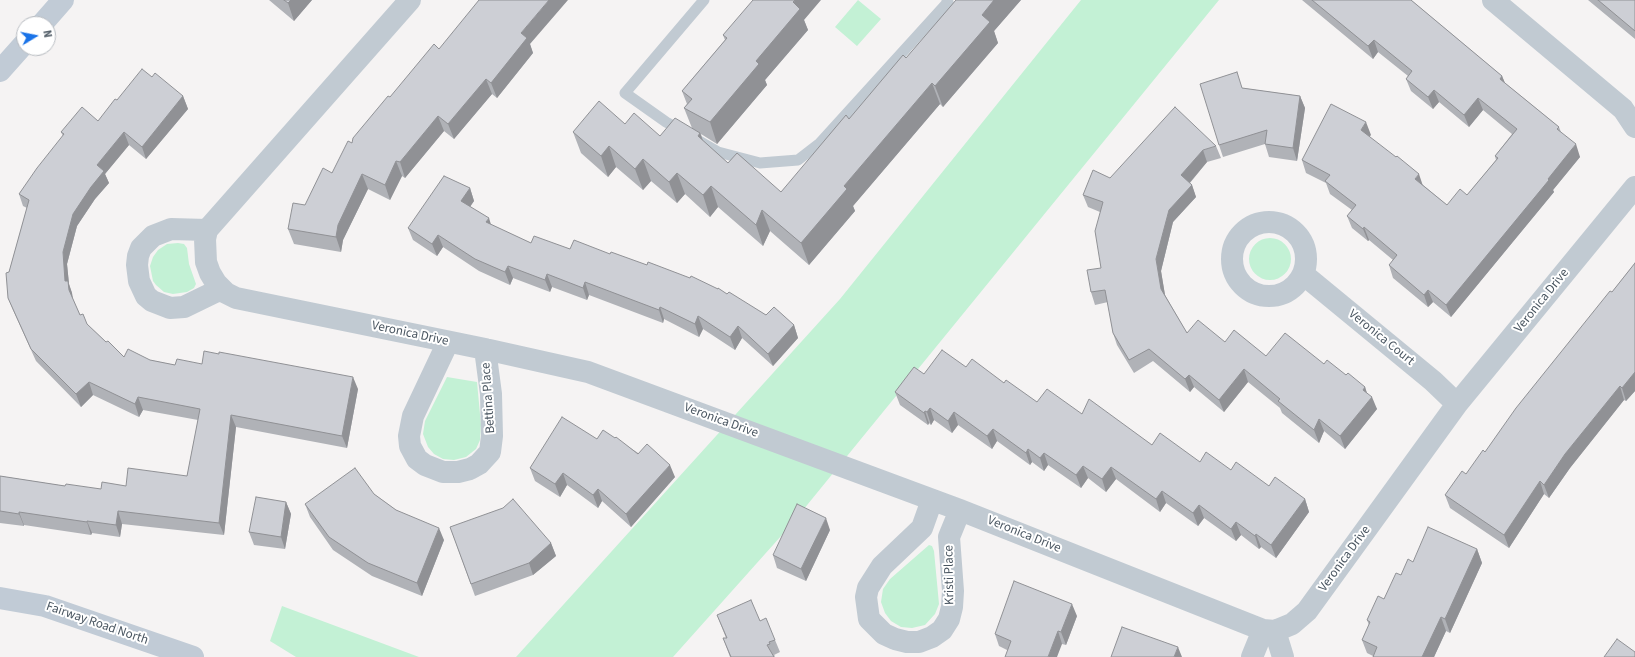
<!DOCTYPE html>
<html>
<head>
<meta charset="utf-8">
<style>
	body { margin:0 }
	#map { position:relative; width:1635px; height:657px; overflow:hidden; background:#f5f3f3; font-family:"Source Sans 3",sans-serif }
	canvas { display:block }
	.north { position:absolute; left:16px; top:16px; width:40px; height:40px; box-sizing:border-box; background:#fff; border:1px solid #b7bbc0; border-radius:50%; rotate:80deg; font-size:11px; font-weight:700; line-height:16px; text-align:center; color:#4a5661 }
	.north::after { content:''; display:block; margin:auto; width:14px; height:18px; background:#1a73e8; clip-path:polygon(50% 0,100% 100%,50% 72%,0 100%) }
</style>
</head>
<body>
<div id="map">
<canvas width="1635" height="657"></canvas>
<div class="north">N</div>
</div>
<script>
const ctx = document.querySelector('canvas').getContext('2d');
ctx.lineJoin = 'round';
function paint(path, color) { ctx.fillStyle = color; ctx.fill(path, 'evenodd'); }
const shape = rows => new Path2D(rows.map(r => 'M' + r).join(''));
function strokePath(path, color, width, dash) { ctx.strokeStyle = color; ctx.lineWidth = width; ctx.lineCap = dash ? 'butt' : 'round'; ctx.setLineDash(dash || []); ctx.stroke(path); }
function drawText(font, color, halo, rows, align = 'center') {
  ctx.font = font + ' "Source Sans 3",sans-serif'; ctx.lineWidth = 4; ctx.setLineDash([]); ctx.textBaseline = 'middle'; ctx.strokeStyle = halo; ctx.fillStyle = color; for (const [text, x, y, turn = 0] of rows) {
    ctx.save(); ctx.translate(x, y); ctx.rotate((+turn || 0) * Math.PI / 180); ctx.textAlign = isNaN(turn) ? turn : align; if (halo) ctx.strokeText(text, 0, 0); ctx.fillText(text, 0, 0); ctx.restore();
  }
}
paint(shape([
	[858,0,881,19,857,46,835,27],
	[1081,0,1219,0,790,526,673,657,516,657,840,299],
	'1249 259a21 21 0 1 1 42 0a21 21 0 1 1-42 0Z',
	[178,243,184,244,187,248,189,264,196,284,194,288,187,292,173,294,164,292,156,285,153,281,150,266,153,257,158,250,167,244],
	[447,377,477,382,481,425,480,440,476,449,466,457,454,460,443,459,434,454,428,447,423,434,425,421],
	[929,545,932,546,934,551,939,604,935,614,925,625,912,628,901,627,891,621,885,613,881,602,883,589,890,579],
	[282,606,419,657,296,657,270,641]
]), '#c3f1d5');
strokePath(shape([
	[682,131,666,122,625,93,704,0],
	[699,141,718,152,760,163,798,160,820,143,948,2,947,0]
]), '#c1cad2', 11);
strokePath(shape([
	[410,0,207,230,205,239,206,262,210,273,216,283,226,293,236,298,485,349,588,372,960,510,1263,630,1275,631,1292,624,1307,611,1457,404,1635,187],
	[1493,0,1623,109,1635,127],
	'1232 259a37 37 0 1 1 74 0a37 37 0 1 1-74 0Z',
	[207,230,171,229,153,236,141,248,138,256,137,265,139,281,146,296,152,301,170,308,184,307,221,289],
	[1303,274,1433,381,1457,404],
	[448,342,413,416,409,436,410,446,417,459,425,465,443,472,458,472,470,469,479,464,490,452,492,436,491,394,485,349],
	[932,500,922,528,882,566,868,588,866,597,869,619,884,634,895,639,907,642,919,642,932,637,942,630,949,619,952,607,953,591,949,537,960,510],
	[1275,631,1283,657],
	[1252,657,1263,630]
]), '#c1cad2', 22);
strokePath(shape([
	[42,24,63,0],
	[0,71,24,44],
	[0,598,45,606,193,657]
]), '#c1cbd6', 22);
paint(shape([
	[269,0,312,0,294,21],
	[956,0,1021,0,994,31,998,43,943,107,940,104,853,206,855,211,809,265,770,231,763,246,718,207,710,217,685,194,677,203,651,181,643,190,616,167,608,177,581,153,573,132,625,124,660,136,692,128,684,108,687,104,682,91,725,40,723,35,804,20,808,30,765,80,767,85,717,144,701,134,703,141,728,163,781,192,906,58],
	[1302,0,1411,0,1502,76,1505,83,1559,127,1561,132,1580,157,1553,190,1554,192,1451,317,1433,302,1428,307,1393,278,1389,265,1393,260,1369,240,1368,241,1352,228,1347,216,1352,210,1330,194,1326,183,1306,173,1302,160,1371,135,1369,136,1423,185,1447,205,1467,195,1496,160,1495,156,1512,134,1483,110,1469,127,1439,102,1433,109,1411,91,1406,79,1408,76,1378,52,1373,59],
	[1588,0,1635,0,1635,39],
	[530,44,533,53,497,98,492,94,454,139,444,131,405,178,402,176,390,200,368,189,343,240,341,252,294,244,288,229,305,205,332,173,352,143,390,97,439,49],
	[152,77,183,96,188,109,146,159,129,145,105,174,109,183,95,199,77,226,67,264,69,284,72,293,73,299,80,315,87,324,106,342,124,357,150,360,175,365,202,364,358,389,347,448,236,427,224,535,122,524,120,537,92,533,91,535,24,525,24,526,0,523,0,476,65,486,101,489,126,486,187,476,198,420,143,410,139,417,93,395,81,407,36,361,13,310,8,298,9,272,27,208,23,206,19,194,63,136,61,132,98,121,117,100],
	[1242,88,1300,96,1305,108,1297,161,1269,157,1265,144,1223,157,1219,145],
	[1216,146,1221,158,1207,162,1190,183,1192,185,1196,197,1173,222,1161,271,1165,295,1187,333,1225,342,1266,356,1324,364,1346,375,1365,387,1367,393,1377,409,1345,449,1324,431,1319,443,1282,413,1280,408,1248,382,1224,412,1194,387,1190,392,1153,361,1134,373,1117,345,1113,333,1108,302,1095,305,1091,292,1101,268,1100,212,1088,207,1083,195,1110,178],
	[470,188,474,201,470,206,491,225,531,243,570,249,610,254,647,265,727,294,766,315,794,325,798,338,773,366,742,338,735,350,703,329,699,337,664,319,663,323,589,295,587,300,552,287,550,292,513,278,510,285,479,271,443,247,437,256,413,240,408,228],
	[1635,263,1635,391,1626,401,1624,400,1570,468,1549,498,1544,494,1509,548,1450,508,1445,495,1466,474,1485,452],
	[966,367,1004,383,1037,402,1082,414,1152,445,1200,462,1231,470,1269,486,1305,499,1309,512,1276,558,1261,547,1259,549,1241,535,1236,541,1204,518,1198,526,1166,503,1160,512,1116,479,1106,492,1088,478,1081,488,1048,465,1044,471,1032,462,1030,465,997,441,992,449,958,425,952,433,934,420,931,425,929,423,928,425,900,405,895,392,924,374],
	[615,438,675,477,631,527,602,501,598,508,567,485,560,497,535,481,530,468,597,439],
	[374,494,396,510,444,540,422,596,372,576,333,550,310,517,305,504],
	[286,502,291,514,285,549,254,545,249,532],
	[450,527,551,543,556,556,533,575,475,596],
	[830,530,806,581,777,568,773,555],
	[1477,549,1482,563,1450,633,1446,631,1434,657,1373,657,1373,656,1367,653,1362,640,1369,625,1367,620,1384,599,1401,575,1413,562],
	[717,615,760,621,775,640,780,652,774,655,775,656,774,657,730,657,723,638,726,638],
	[1077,616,1066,645,1062,644,1007,650,999,646,995,634]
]), '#b0b2b7');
paint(shape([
	[291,0,312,0,294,21,288,3],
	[549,0,568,0,530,44,533,53,497,98,491,83,521,33],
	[795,0,821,0,804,20,808,30,765,80,767,85,717,144,710,122,756,61],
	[994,0,1021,0,994,31,998,43,943,107,935,86,982,15],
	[1374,40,1378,52,1373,59,1368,46],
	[1502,76,1507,88,1500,79],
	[486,79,492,94,454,139,448,124],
	[932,83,940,104,853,206,855,211,809,265,801,243,844,186],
	[1434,90,1439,102,1433,109,1428,97],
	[183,96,188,109,146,159,142,147],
	[1300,96,1305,108,1297,161,1293,148],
	[1478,98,1483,110,1469,127,1464,115],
	[438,116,444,131,405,178,400,162],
	[1366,122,1371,135,1365,142,1361,130],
	[124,132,129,145,105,174,109,183,95,199,77,226,67,264,69,284,72,293,73,302,65,281,63,252,73,214,97,165],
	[700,133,708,154,698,136],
	[1576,144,1580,157,1553,190,1554,192,1451,317,1446,305],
	[609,146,616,167,608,177,601,156],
	[1203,150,1207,162,1186,187,1181,175],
	[643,159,651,181,643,190,635,169],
	[396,161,402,176,390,200,385,185],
	[677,173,685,194,677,203,669,182],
	[362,174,368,189,343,240,341,252,336,237,338,225],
	[1419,174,1423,186,1415,179],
	[1192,185,1196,197,1173,222,1161,271,1166,301,1161,289,1156,259,1169,210],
	[711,186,718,207,710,217,703,195],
	[470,188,474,201,466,213,461,201],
	[762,210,770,231,763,246,756,225],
	[489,218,493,231,486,222],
	[1364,227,1369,240,1368,241,1363,229],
	[438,235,443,247,437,256,432,244],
	[508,266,513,278,510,285,505,272],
	[547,274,552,287,550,292,545,280],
	[585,282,589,295,587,300,583,288],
	[1428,290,1433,302,1428,307,1424,295],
	[660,307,664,319,663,323,659,310],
	[698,316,703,329,699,337,695,324],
	[794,325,798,338,773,366,768,354],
	[738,326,742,338,735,350,730,337],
	[1244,369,1248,382,1224,412,1219,400],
	[1635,372,1635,391,1626,401,1622,388],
	[1189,375,1194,387,1190,392,1185,379],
	[353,377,358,389,347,448,342,436],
	[89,382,93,395,81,407,76,394],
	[1620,386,1624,400,1570,468,1549,498,1544,485,1565,454],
	[1365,387,1369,400,1363,390],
	[138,397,143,410,139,417,135,404],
	[1372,397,1377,409,1345,449,1340,436],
	[930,408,934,420,931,425,927,412],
	[925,411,929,423,928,425,924,413],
	[954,412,958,425,952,433,948,421],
	[231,415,236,427,224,535,219,523],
	[1319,419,1324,431,1319,443,1314,430],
	[993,429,997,441,992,449,987,436],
	[1028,449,1032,462,1030,465,1026,453],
	[1044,453,1048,465,1044,471,1040,458],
	[670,465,675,477,631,527,626,514],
	[1083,466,1088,478,1081,488,1076,475],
	[1111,467,1116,479,1106,492,1102,479],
	[563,473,567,485,560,497,555,484],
	[1540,481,1544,494,1509,548,1504,535],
	[598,489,602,501,598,508,593,495],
	[1162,491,1166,503,1160,512,1156,499],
	[1305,499,1309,512,1276,558,1271,545],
	[286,502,291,514,285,549,281,537],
	[1199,505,1204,518,1198,526,1193,513],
	[118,511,122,524,120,537,116,525],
	[19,512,24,525,24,526,19,514],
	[826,518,830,530,806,581,801,569],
	[87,521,92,533,91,535,87,522],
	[1236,522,1241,535,1236,541,1231,529],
	[439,528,444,540,422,596,417,583],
	[1256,534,1261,547,1259,549,1255,536],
	[551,543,556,556,533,575,529,563],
	[1477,549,1482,563,1450,633,1445,619],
	[1072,604,1077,616,1066,645,1061,632],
	[1441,617,1446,631,1434,657,1422,657],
	[1058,631,1062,644,1057,657,1048,657],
	[1178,647,1182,657,1174,657]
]), '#909195');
const building = shape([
	[284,0,291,0,288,3,284,0],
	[479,0,549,0,521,33,527,38,491,83,486,79,448,124,438,116,400,162,396,161,385,185,362,174,338,225,336,237,288,229,293,203,305,205,323,168,332,173,348,141,352,143,353,138,388,96,390,97,434,44,439,49,479,0],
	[753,0,795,0,793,2,800,9,756,61,759,64,710,122,684,108,692,99,682,91,727,38,723,35,753,0],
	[956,0,994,0,982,15,990,22,935,86,932,83,844,186,847,189,801,243,762,210,756,225,711,186,703,195,677,173,669,182,643,159,635,169,609,146,601,156,573,132,599,101,625,124,634,113,660,136,675,118,700,133,698,136,728,163,737,153,781,192,846,115,849,119,903,55,906,58,956,0],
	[1312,0,1411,0,1502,76,1500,79,1559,127,1557,129,1576,144,1548,179,1549,180,1446,305,1428,290,1424,295,1389,265,1397,255,1364,227,1363,229,1347,216,1356,205,1325,181,1330,175,1302,160,1331,104,1366,122,1361,130,1396,157,1397,156,1419,174,1415,179,1447,205,1460,189,1467,195,1498,158,1495,156,1517,129,1478,98,1464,115,1434,90,1428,97,1406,79,1412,71,1374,40,1368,46,1312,0],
	[1598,0,1635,0,1635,31,1598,0],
	[142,69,152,77,155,73,183,96,142,147,124,132,97,165,104,171,91,187,73,214,63,252,65,281,68,281,69,290,80,315,83,314,87,324,106,342,108,341,124,357,128,349,150,360,175,365,177,359,202,364,204,351,219,354,219,352,353,377,342,436,231,415,219,523,118,511,116,525,87,521,87,522,19,512,19,514,0,511,0,476,65,486,66,484,101,489,102,482,126,486,128,468,187,476,200,409,138,397,135,404,89,382,76,394,31,349,8,298,6,273,9,272,29,200,19,194,37,168,64,134,61,132,82,107,98,121,115,99,117,100,142,69],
	[1237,72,1242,88,1300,96,1293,148,1265,144,1267,130,1219,145,1200,84,1237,72],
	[1175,107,1216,146,1203,150,1181,175,1192,185,1169,210,1156,259,1161,289,1187,333,1198,320,1225,342,1234,330,1266,356,1285,333,1324,364,1327,360,1346,375,1348,373,1365,387,1363,390,1372,397,1340,436,1319,419,1314,430,1278,401,1280,399,1244,369,1219,400,1189,375,1185,379,1149,349,1129,360,1113,333,1105,290,1091,292,1087,270,1101,268,1095,231,1103,202,1083,195,1093,170,1110,178,1175,107],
	[444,176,470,188,461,201,489,218,486,222,531,243,534,236,570,249,574,240,610,254,611,252,647,265,648,262,690,278,691,276,718,289,718,288,727,294,729,292,766,315,774,307,794,325,768,354,738,326,730,337,698,316,695,324,660,307,659,310,585,282,583,288,547,274,545,280,508,266,505,272,475,259,438,235,432,244,408,228,444,176],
	[1635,263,1635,372,1622,388,1620,386,1565,454,1544,485,1540,481,1504,535,1445,495,1462,471,1466,474,1483,450,1485,452,1516,408,1610,291,1612,292,1635,263],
	[942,350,966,367,972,359,1004,383,1006,380,1037,402,1047,389,1082,414,1089,399,1152,445,1160,433,1200,462,1206,452,1231,470,1236,462,1269,486,1275,477,1305,499,1271,545,1256,534,1255,536,1236,522,1231,529,1199,505,1193,513,1162,491,1156,499,1111,467,1102,479,1083,466,1076,475,1044,453,1040,458,1028,449,1026,453,993,429,987,436,954,412,948,421,930,408,927,412,925,411,924,413,895,392,914,367,924,374,942,350],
	[562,417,597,439,603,430,615,438,616,437,638,454,647,444,670,465,626,514,598,489,593,495,563,473,555,484,530,468,562,417],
	[355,468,374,494,396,510,439,528,417,583,368,563,329,537,305,504,355,468],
	[256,497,286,502,281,537,249,532,256,497],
	[513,499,551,543,529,563,471,584,450,527,503,508,513,499],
	[797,504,826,518,801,569,773,555,797,504],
	[1428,527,1477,549,1445,619,1441,617,1422,657,1373,657,1377,647,1362,640,1370,622,1367,620,1378,596,1384,599,1396,573,1401,575,1408,559,1413,562,1428,527],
	[1014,581,1072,604,1061,632,1058,631,1048,657,1005,657,1011,641,995,634,1014,581],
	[751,600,760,621,766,618,775,640,769,642,770,644,767,645,774,657,731,657,723,638,727,638,717,615,751,600],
	[1122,627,1178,647,1174,657,1111,657,1122,627],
	[1617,639,1635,652,1635,657,1604,657,1617,639]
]);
paint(building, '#cdcfd5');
strokePath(building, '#909195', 1);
drawText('13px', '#4a5661', '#fff', [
	["Veronica Drive",1542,301,-51],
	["Veronica Drive",410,334,12],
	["Veronica Court",1381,338,39],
	["Bettina Place",489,398,-94],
	["Veronica Drive",721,421,20],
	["Veronica Drive",1024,535,22],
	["Veronica Drive",1345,559,-54],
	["Kristi Place",950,575,-91],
	["Fairway Road North",97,624,19]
]);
</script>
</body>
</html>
